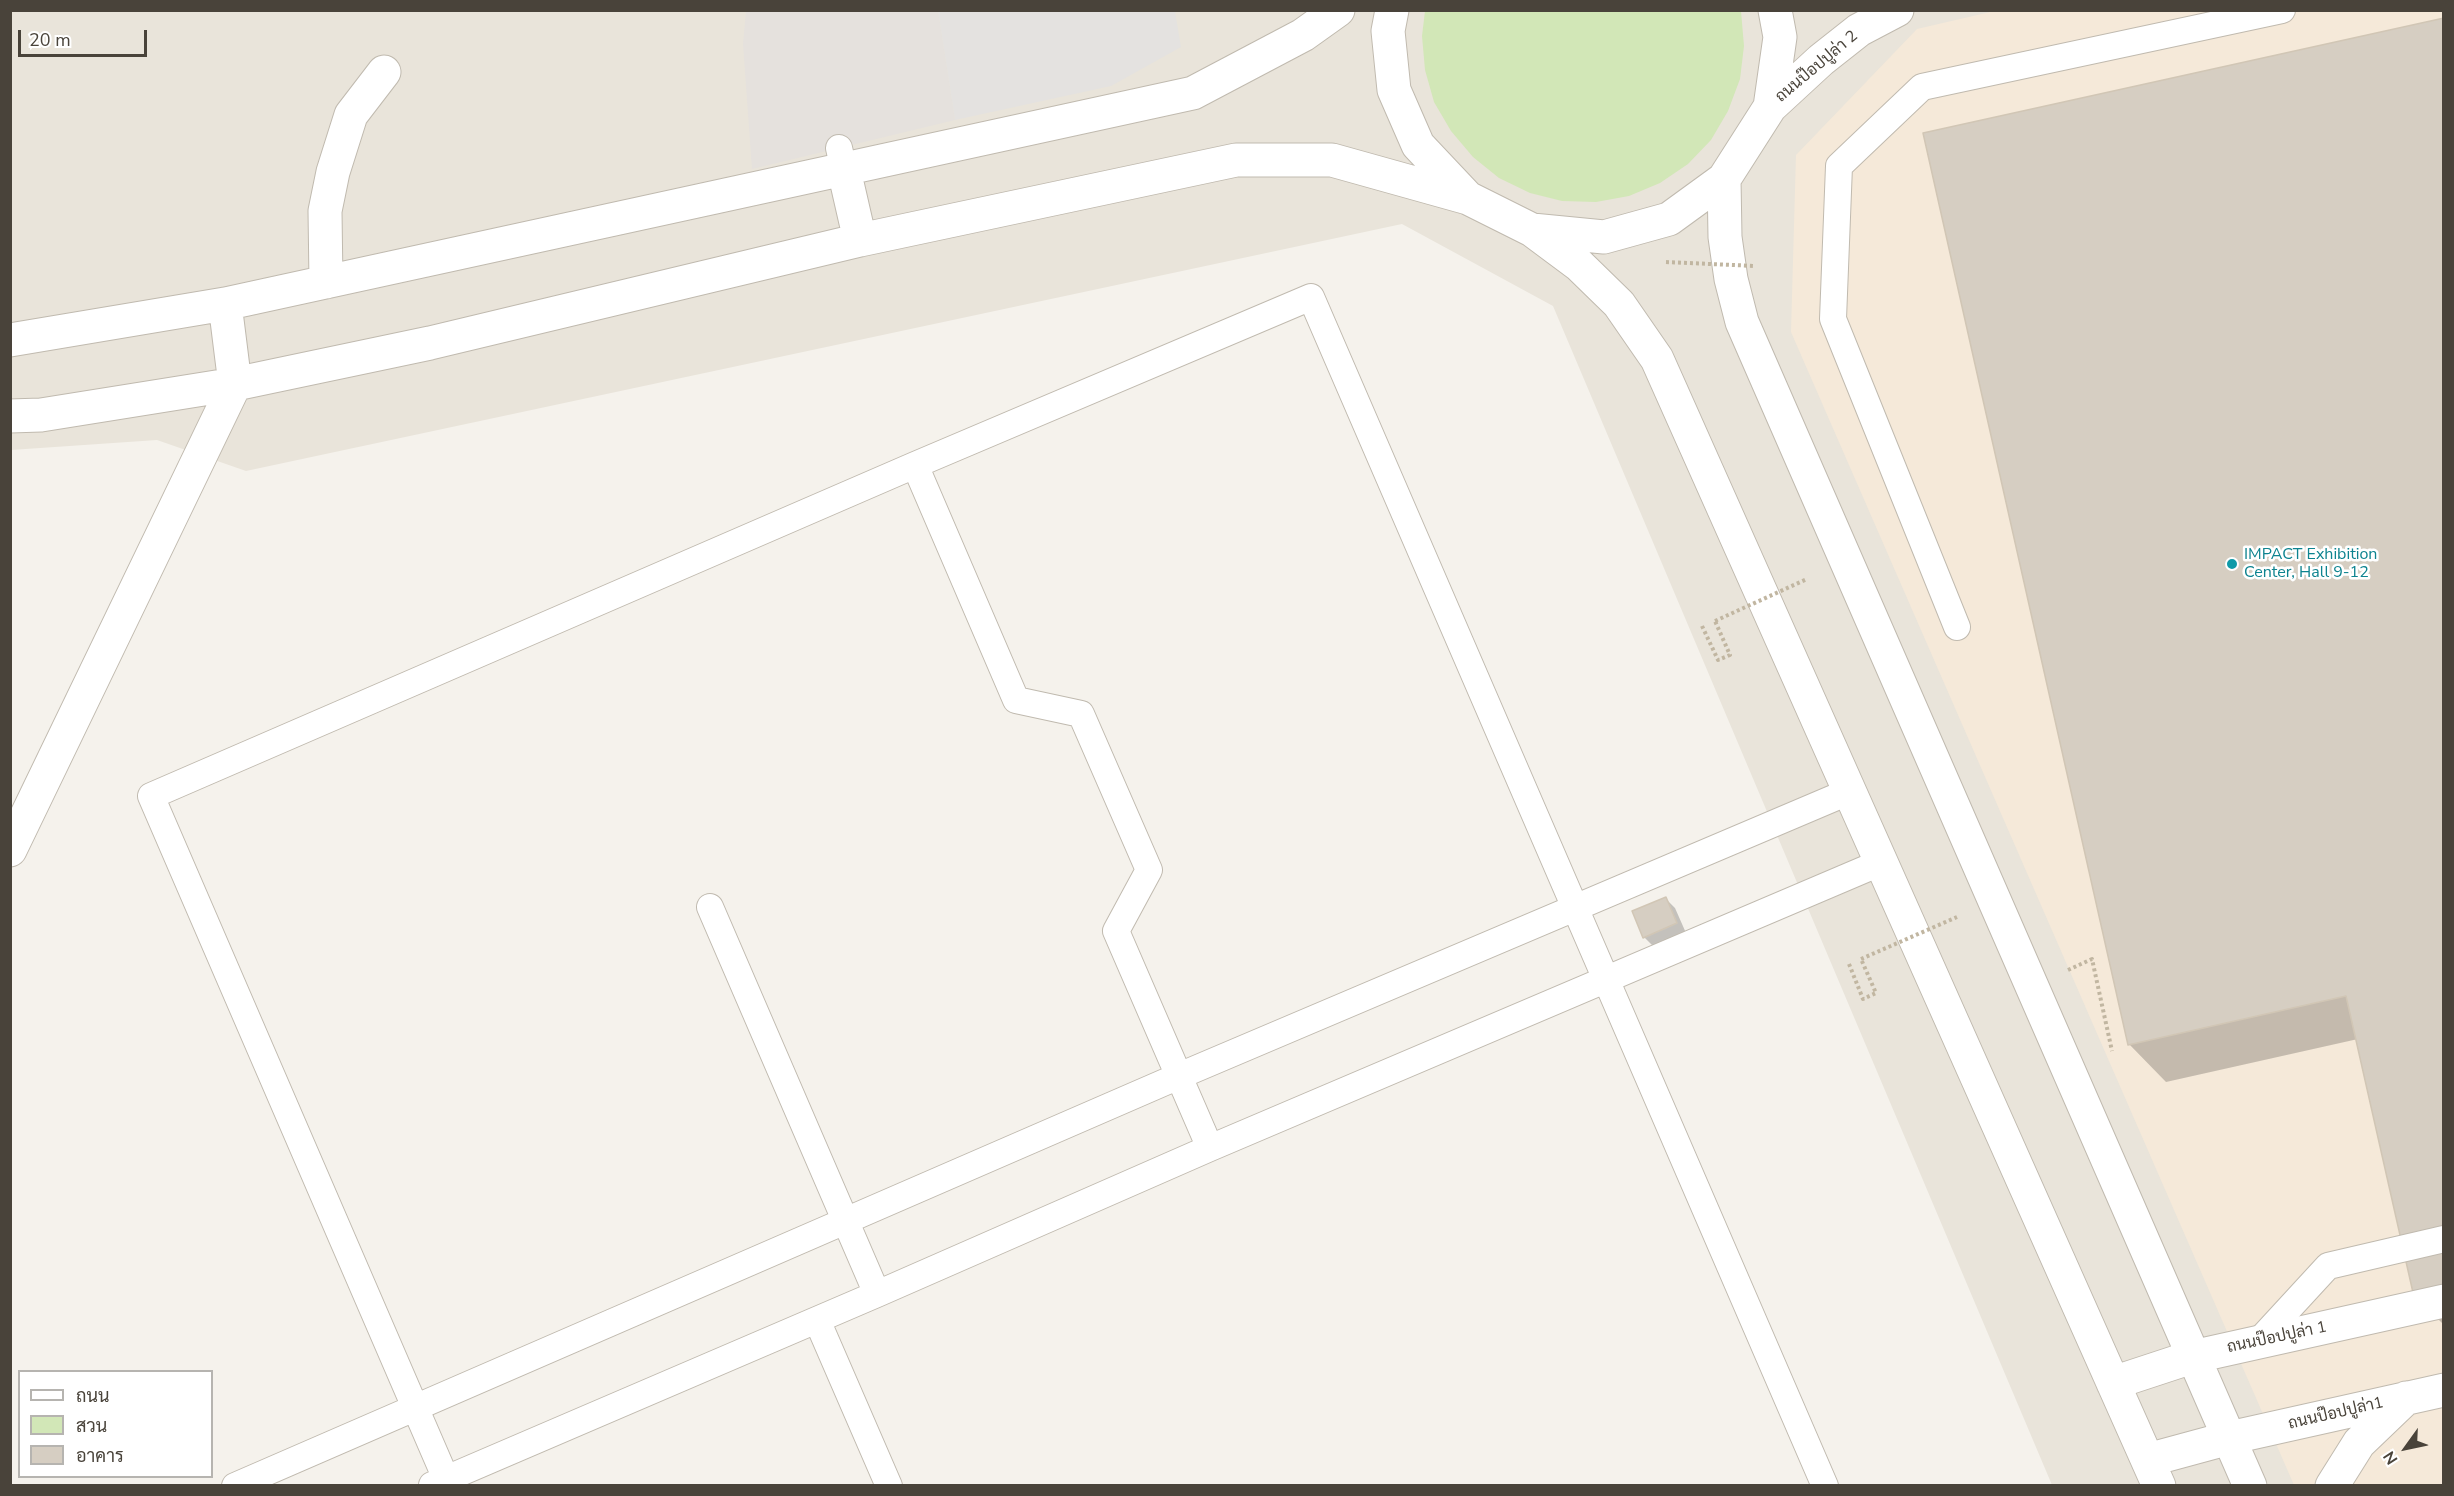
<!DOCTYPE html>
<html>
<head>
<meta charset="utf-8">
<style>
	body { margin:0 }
	#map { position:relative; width:2454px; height:1496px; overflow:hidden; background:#f5f2ec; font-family:"Nunito Sans",Sarabun,sans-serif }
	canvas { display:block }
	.frame { position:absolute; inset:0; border:12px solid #49433a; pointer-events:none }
	.legend { position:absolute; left:18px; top:1370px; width:195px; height:108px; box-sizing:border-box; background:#fff; border:2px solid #b6b4b0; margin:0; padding:8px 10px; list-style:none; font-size:18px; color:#49433a }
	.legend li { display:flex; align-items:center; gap:12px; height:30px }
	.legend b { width:30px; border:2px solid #b6b4b0 }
	.north { position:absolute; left:2376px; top:1418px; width:60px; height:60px; -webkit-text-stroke:4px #fff; paint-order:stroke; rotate:237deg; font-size:16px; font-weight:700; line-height:24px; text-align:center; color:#49433a }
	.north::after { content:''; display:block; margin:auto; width:21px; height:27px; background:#49433a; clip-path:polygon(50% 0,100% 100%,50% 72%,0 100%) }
	.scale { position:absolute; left:18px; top:30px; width:129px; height:27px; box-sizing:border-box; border:3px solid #49433a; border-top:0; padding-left:8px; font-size:18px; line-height:21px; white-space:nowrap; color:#49433a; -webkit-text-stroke:4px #fff; paint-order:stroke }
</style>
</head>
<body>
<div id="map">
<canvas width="2454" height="1496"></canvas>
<div class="frame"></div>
<ul class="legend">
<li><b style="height:8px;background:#fff"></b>ถนน</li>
<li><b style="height:16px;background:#d2e7b7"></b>สวน</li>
<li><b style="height:16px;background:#d6cec2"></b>อาคาร</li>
</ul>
<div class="north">N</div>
<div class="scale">20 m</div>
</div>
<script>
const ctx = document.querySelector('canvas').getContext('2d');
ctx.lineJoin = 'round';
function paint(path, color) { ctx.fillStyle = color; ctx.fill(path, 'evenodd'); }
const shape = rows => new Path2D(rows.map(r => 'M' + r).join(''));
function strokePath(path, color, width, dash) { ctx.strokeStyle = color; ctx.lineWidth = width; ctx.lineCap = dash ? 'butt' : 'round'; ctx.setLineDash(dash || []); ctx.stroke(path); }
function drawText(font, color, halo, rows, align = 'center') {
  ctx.font = font + ' "Nunito Sans",Sarabun,sans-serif'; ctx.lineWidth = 5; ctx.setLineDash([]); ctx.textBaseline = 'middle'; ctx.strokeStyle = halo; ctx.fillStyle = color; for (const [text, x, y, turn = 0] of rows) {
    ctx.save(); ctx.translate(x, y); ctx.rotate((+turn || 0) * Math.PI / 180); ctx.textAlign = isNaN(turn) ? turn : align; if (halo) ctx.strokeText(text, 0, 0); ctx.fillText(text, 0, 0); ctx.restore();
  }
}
paint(shape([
	[11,11,2443,11,2443,1485,2052,1485,1553,306,1402,224,246,471,157,440,11,450]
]), '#e9e4da');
paint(shape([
	[1999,10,2443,11,2443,1485,2294,1485,1791,332,1796,155,1917,29]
]), '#f5e9d9');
paint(shape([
	[746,11,938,11,955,120,752,169,743,44]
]), '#e5e1dd');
paint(shape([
	[1741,11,1744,46,1740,79,1728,111,1711,140,1688,164,1660,183,1629,196,1596,202,1562,201,1530,193,1499,178,1473,157,1451,131,1434,102,1425,70,1422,36,1425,11]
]), '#d2e7b7');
paint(shape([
	[938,11,1175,11,1181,47,1111,86,955,120]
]), '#e4e2e0');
paint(shape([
	[2444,19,2444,1325,2415,1296,2358,1039,2166,1082,2129,1044],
	[1665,898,1675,908,1686,933,1654,947,1644,937]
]), '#0003');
const building = shape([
	[2444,18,2444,1291,2414,1297,2346,996,2128,1045,1923,133,2444,18],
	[1666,897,1677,923,1643,938,1632,911,1666,897]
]);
paint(building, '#d6cec2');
strokePath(building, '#d1c6b5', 1.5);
const lane = shape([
	[839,148,844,170],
	[915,465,1016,700,1081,714,1149,870,1116,931,1210,1148],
	[1957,627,1833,319,1839,166,1922,87,2282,10],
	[710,907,877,1294],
	[817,1320,889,1486],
	[2258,1342,2328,1266,2444,1239],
	[446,1479,151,796,915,465,1311,297,1825,1486],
	[432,1485,877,1294,1210,1148,1882,862],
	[235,1486,1179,1076,1848,792]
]);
const street = shape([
	[1392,10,1388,31,1394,90,1418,145,1468,198],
	[1770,107,1821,60,1859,30,1897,10],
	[844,170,860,240],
	[1724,179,1725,237,1731,279,1742,322,2250,1486],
	[1532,230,1604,237,1669,219,1724,179,1770,107,1780,37,1775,10],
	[326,282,325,211,333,172,351,115,384,72],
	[10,340,225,304,1193,93,1303,35,1338,10],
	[10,416,41,415,235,384,430,343,860,240,1236,160,1332,160,1468,198,1532,230,1579,265,1619,304,1657,359,2159,1486],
	[10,850,235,384,225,304],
	[2113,1383,2192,1357,2444,1301],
	[2148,1460,2229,1438,2444,1390],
	[2332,1486,2359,1443,2406,1398]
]);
strokePath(lane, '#c0baaf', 28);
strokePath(street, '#c0baaf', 35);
strokePath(shape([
	[1702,626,1718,660,1730,655,1715,621],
	[1849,964,1863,999,1876,993,1861,959],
	[2068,970,2092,959,2112,1051]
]), '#c1b6a1', 4, [3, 3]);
strokePath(lane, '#fff', 26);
strokePath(street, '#fff', 33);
strokePath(shape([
	[1666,262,1755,266],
	[1715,621,1807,579],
	[1861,959,1957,917]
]), '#c1b6a1', 4, [3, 3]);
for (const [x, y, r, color] of [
	[2232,564,6,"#0f9aa8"]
]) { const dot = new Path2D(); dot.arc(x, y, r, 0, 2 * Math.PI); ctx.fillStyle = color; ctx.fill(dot); strokePath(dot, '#fff', 2); }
drawText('16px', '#49433a', '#fff', [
	["ถนนป๊อปปูล่า 2",1817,67,-40],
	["ถนนป๊อปปูล่า 1",2277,1338,-12],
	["ถนนป๊อปปูล่า1",2336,1414,-13]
]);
drawText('16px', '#0d838f', '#fff', [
	["IMPACT Exhibition",2244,555],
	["Center, Hall 9-12",2244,573]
], 'left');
</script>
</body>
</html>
